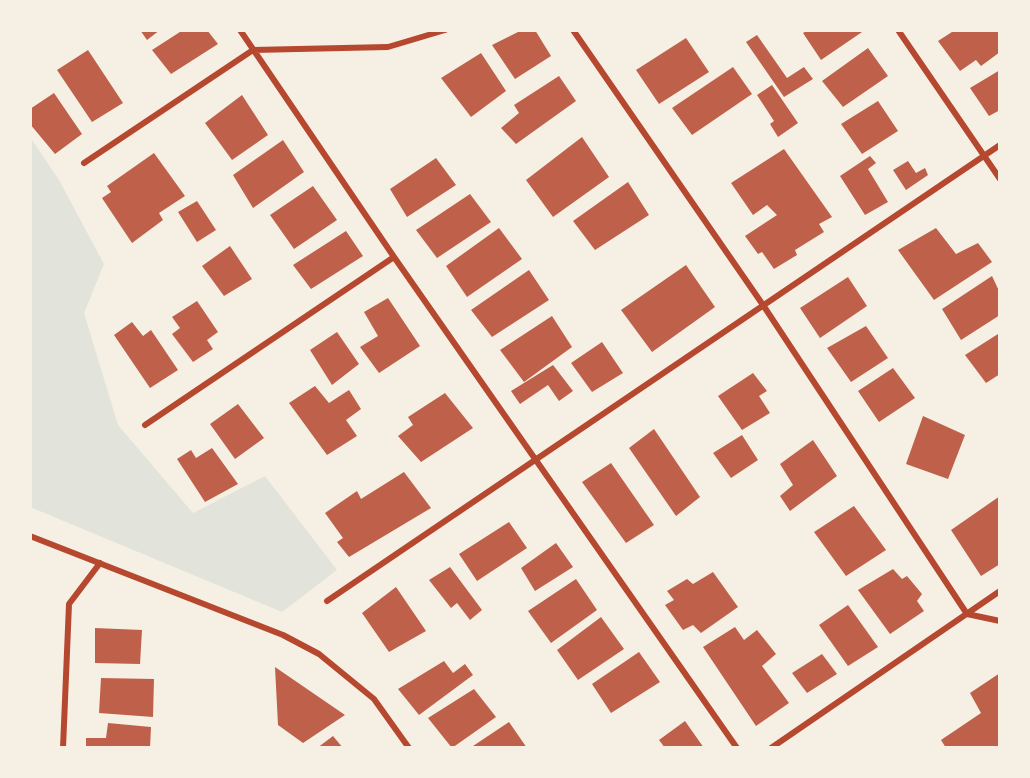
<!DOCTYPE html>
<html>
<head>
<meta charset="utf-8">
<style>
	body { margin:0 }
	#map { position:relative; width:1030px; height:778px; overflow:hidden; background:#f6efe4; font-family:Mulish,sans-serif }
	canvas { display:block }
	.frame { position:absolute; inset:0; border:32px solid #f6efe4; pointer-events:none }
</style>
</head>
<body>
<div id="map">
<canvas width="1030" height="778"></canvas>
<div class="frame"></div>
</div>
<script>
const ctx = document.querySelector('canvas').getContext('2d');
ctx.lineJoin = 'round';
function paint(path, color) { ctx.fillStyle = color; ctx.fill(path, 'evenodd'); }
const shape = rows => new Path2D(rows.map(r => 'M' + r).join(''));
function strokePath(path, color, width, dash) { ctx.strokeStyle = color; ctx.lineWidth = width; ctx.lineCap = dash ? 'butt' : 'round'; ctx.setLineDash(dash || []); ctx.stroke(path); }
paint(shape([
	[30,137,59,180,104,264,84,313,118,425,193,513,265,476,337,570,282,612,30,507]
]), '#e2e4dc');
paint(shape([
	[140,30,160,30,147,40],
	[183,30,207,30,218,44,171,74,152,50],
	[522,30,535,30,551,56,515,79,492,45],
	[808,30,865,30,821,60,803,33],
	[955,30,1000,30,1000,52,981,66,976,60,960,71,938,41],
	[757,35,787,78,804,67,813,79,784,97,746,42],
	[686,38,709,72,659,104,636,70],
	[868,48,888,76,843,107,822,81],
	[88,50,123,103,92,122,57,70],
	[481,53,506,91,471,117,441,78],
	[733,67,752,94,692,135,672,108],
	[1000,70,1000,110,989,116,970,88],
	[559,76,576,101,516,144,501,128,519,113,514,105],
	[772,85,798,123,778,137,770,124,774,121,757,95],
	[54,93,82,134,55,154,30,124,30,109],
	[242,95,268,135,232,160,205,123],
	[878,101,898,131,862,154,841,124],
	[582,137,609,177,553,217,526,180],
	[283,140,304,172,253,208,233,175],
	[784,149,832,217,819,224,824,232,795,250,797,255,774,269,762,252,758,254,745,236,777,215,767,205,753,215,731,183],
	[154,153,185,196,159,213,163,220,132,243,102,198,111,192,107,186],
	[870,156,876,163,868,169,888,202,865,215,840,176],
	[436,158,456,185,407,217,390,189],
	[908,161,916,173,925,168,928,175,906,190,893,170],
	[628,182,649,215,595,250,573,221],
	[313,186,337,220,294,249,270,215],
	[470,194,491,222,437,258,416,230],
	[197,201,216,230,197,242,178,212],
	[499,228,522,259,467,297,446,266],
	[936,228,956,254,978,243,992,262,934,300,898,250],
	[346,231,363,256,311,289,293,265],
	[230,246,252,279,224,296,202,266],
	[686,265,715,307,652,352,621,310],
	[529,270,549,300,492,337,471,310],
	[992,276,1000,293,1000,315,961,340,942,309],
	[848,277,867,306,820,338,800,308],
	[388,298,420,346,379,373,360,347,378,336,364,312],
	[197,301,218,332,207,340,213,349,193,362,172,334,180,328,172,317],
	[552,316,572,347,524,382,500,350],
	[132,322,143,336,151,330,178,370,150,388,114,335],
	[866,326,888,358,851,382,827,348],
	[337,332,359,364,332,385,310,350],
	[998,334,1000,374,986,383,965,355],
	[602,342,623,373,592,392,571,363],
	[553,365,573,391,559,401,548,385,520,404,511,391],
	[893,368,915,398,879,422,858,391],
	[753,373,767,391,759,396,770,413,742,430,718,396],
	[315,386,329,403,349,390,361,409,346,420,357,436,327,455,289,403],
	[445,393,473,428,421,462,398,436,413,425,408,417],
	[238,404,264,438,235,459,210,424],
	[923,416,965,435,948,479,906,464],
	[654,429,700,497,676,516,629,448],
	[742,435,758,460,731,478,713,453],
	[813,440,837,476,790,511,780,496,793,485,780,464],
	[212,448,238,484,205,502,177,459,191,450,196,458],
	[611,463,654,525,626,543,582,482],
	[404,472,431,508,349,557,337,542,343,538,325,513,357,491,361,499],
	[1000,496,1000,564,981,576,951,530],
	[854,506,886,550,846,576,814,532],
	[509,522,527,548,477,581,459,554],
	[556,543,573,567,535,591,521,568],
	[450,567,482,610,470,620,457,603,451,608,429,580],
	[893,569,902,579,907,576,922,594,917,601,924,611,890,634,858,590],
	[713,572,738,607,701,633,693,625,683,630,665,605,674,600,667,591,687,579,693,584],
	[576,579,597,610,551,643,528,611],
	[396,587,426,631,389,652,362,613],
	[848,605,878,647,848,666,819,625],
	[601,617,624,649,578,680,557,650],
	[735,627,744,640,757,630,776,654,762,666,789,703,756,726,703,647],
	[95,628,142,630,140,664,95,663],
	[639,652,660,682,611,713,592,684],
	[822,654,837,674,807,693,792,673],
	[444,661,453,673,465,664,473,675,419,715,398,689],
	[275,667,345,715,303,743,278,725],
	[1000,673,1000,747,946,748,941,740,981,713,970,693],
	[101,678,154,679,153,717,99,713],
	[474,689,496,717,452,748,428,718],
	[685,721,704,748,665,748,659,740],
	[509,722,527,748,470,748],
	[108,723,151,727,150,748,86,748,86,738,106,738],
	[333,736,343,748,317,748]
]), '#bf614a');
strokePath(shape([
	[240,30,394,257,737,748],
	[573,30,763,305,967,614],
	[898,30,1000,179],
	[84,163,253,50,388,47,445,30],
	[145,425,394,257],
	[30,536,283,635,319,654,374,699,409,748],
	[327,601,1000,145],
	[967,614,1000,621],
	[63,748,69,604,100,563],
	[771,748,1000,591]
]), '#b5482f', 6);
</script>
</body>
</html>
